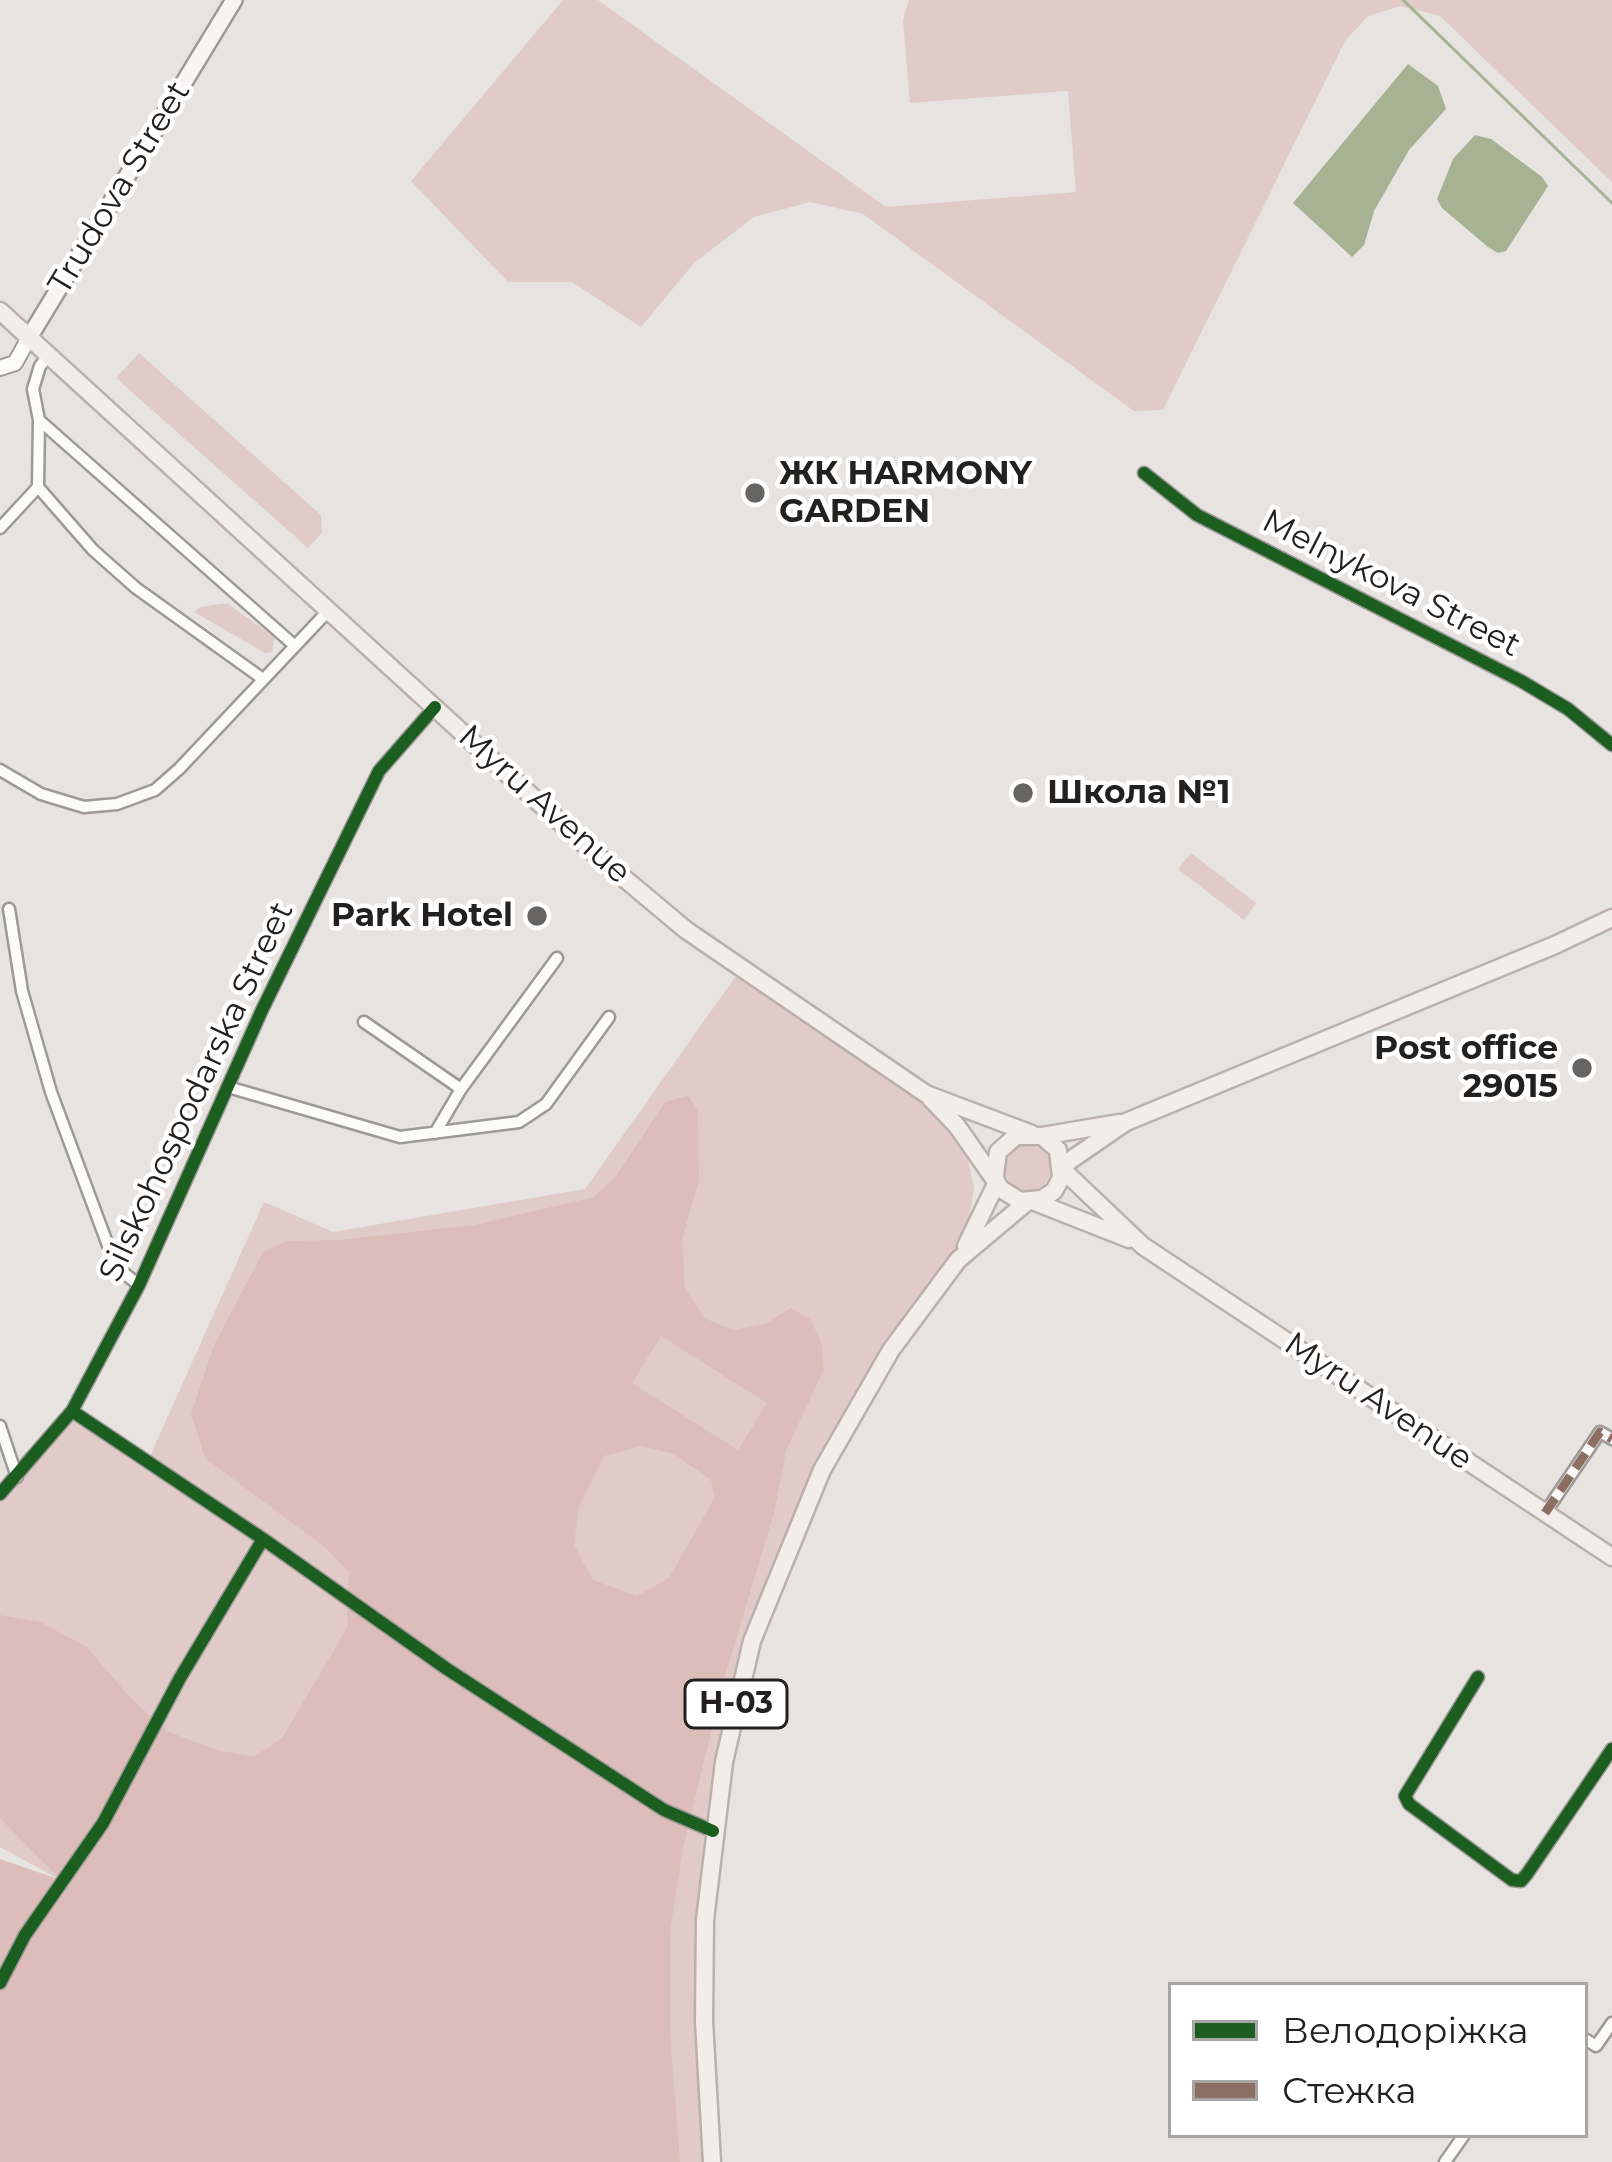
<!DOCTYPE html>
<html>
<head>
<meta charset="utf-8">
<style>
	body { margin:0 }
	#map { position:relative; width:1612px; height:2162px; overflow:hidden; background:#e6e3e0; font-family:Montserrat,sans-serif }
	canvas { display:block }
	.legend { position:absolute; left:1168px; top:1982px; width:420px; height:156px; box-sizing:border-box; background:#fff; border:3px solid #a7a6a5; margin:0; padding:15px 21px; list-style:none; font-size:36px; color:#23211f }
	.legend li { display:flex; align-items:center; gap:24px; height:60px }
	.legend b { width:60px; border:3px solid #a7a6a5 }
</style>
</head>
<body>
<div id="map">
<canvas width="1612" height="2162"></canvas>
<ul class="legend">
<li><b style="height:15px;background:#1b5e20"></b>Велодоріжка</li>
<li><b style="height:15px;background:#8d6e63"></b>Стежка</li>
</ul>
</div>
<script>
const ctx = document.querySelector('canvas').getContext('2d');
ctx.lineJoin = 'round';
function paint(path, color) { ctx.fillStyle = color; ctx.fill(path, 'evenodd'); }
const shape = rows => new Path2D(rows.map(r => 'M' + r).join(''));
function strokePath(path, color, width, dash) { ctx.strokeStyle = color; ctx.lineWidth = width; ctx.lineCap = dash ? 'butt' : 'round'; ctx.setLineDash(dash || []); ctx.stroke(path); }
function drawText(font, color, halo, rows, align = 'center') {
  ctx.font = font + ' Montserrat,sans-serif'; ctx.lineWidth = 9; ctx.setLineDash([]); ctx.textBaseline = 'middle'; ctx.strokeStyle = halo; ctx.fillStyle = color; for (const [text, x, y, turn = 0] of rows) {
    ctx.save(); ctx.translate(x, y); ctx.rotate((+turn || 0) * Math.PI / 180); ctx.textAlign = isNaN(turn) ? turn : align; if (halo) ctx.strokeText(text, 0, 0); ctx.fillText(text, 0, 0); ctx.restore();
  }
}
paint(shape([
	[563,0,598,0,886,207,1076,192,1068,91,910,103,903,20,909,0,1612,0,1612,182,1440,16,1400,6,1368,16,1345,41,1163,410,1134,411,863,214,810,202,754,217,694,263,641,327,572,282,508,282,411,181],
	[139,353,321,515,322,533,308,548,116,378],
	[227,603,274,637,272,652,265,653,194,612,201,607],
	[1191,853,1256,903,1244,920,1178,869],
	[738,973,923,1097,953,1129,968,1160,974,1188,967,1230,954,1257,780,1552,708,1831,705,2162,393,2162,64,1882,0,1847,0,1501,74,1417,146,1465,264,1202,333,1232,585,1189],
	'1005 1168a23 23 0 1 1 46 0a23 23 0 1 1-46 0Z'
]), '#e0cbc8');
paint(shape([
	[688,1096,698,1110,699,1180,682,1240,685,1288,704,1318,733,1330,765,1324,791,1308,810,1319,821,1341,824,1369,786,1451,774,1513,723,1683,683,1848,670,1931,670,2033,680,2162,0,2162,0,1859,61,1880,0,1818,0,1615,40,1622,87,1647,128,1695,166,1731,217,1750,254,1757,282,1738,347,1628,349,1572,326,1548,205,1458,191,1414,214,1345,263,1252,287,1241,338,1240,475,1225,594,1197,616,1176,665,1102],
	[661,1336,767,1403,738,1450,632,1383],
	[642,1446,674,1454,711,1480,715,1497,669,1578,637,1596,593,1580,574,1545,579,1506,604,1456]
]), '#ddbdba');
paint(shape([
	[1408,64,1438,86,1446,109,1409,150,1374,211,1364,245,1352,257,1293,203],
	[1475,135,1491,139,1542,177,1548,186,1506,251,1498,253,1488,247,1442,208,1437,199,1453,159]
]), '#a5b392');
strokePath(shape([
	[1403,0,1612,203]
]), '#a5b392', 3);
const minor = shape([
	[50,354,40,366,33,389,39,420,295,646],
	[39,420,38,487,93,550,136,588,263,679],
	[1144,473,1197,515,1521,681,1568,709,1612,745],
	[0,528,38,487],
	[0,770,41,794,84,807,117,804,155,790,179,769,329,610],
	[9,909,22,991,51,1092,116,1267,139,1285],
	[364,1022,461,1089],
	[228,1087,400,1137,519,1122,546,1104,609,1017],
	[435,1133,461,1089,557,958],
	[72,1411,263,1539,447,1669,664,1810,713,1831],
	[0,1426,17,1477],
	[0,1494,72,1411,139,1285,262,1010,379,771,435,707],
	[1545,1513,1600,1432,1612,1439],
	[1478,1677,1405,1796,1409,1804,1512,1880,1521,1881,1527,1874,1612,1749],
	[0,1983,25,1935,103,1823,180,1678,263,1539],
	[1585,2039,1596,2046,1612,2023],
	[1445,2162,1464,2135]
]);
const tertiary = shape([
	[0,368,15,363,30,336]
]);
const secondary = shape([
	[30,336,234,0]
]);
const primary = shape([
	[0,311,594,853,686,930,926,1094,1032,1134],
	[931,1099,957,1126,1001,1189,1020,1201,1042,1199,1054,1191,1061,1178,1058,1150,1042,1136],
	[1062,1166,1126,1122,1555,945,1612,918],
	[1063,1170,1143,1246,1612,1557],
	[995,1175,998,1152,1016,1136,1042,1136,1119,1123],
	[1035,1202,1129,1239],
	[966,1246,997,1182],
	[712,2162,704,2021,705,1920,724,1762,752,1641,822,1470,891,1350,958,1260,1027,1202]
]);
strokePath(minor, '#9c9997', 15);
strokePath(tertiary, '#9c9997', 18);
strokePath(secondary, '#9c9997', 20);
strokePath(primary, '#bbb0aa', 21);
strokePath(minor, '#fbfbfa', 10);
strokePath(tertiary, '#fbfbfa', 14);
strokePath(secondary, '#f7f4f3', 15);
strokePath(primary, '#f3edea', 16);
strokePath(shape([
	[1545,1513,1600,1432,1612,1439]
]), '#8d6e63', 9, [18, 9]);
strokePath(shape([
	[1144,473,1197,515,1521,681,1568,709,1612,745],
	[72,1411,263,1539,447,1669,664,1810,713,1831],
	[0,1494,72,1411,139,1285,262,1010,379,771,435,707],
	[1478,1677,1405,1796,1409,1804,1512,1880,1521,1881,1527,1874,1612,1749],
	[0,1983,25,1935,103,1823,180,1678,263,1539]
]), '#1b5e20', 12);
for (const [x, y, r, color] of [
	[755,493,12,"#676563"],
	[1023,793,12,"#676563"],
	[537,916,12,"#676563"],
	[1582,1068,12,"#676563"]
]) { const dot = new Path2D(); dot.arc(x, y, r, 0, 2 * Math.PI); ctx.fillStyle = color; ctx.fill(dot); strokePath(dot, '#fff', 4.5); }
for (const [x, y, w] of [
	[736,1704,102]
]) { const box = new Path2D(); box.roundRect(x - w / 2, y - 24, w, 48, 9); ctx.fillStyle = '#fff'; ctx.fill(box); strokePath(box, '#23211f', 3); }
drawText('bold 30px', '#23211f', null, [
	["Н-03",736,1704]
]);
drawText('33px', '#23211f', '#fff', [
	["Trudova Street",120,188,-59],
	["Melnykova Street",1391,584,27],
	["Myru Avenue",544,805,42],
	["Silskohospodarska Street",197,1092,-65],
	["Myru Avenue",1378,1402,34]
]);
drawText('bold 33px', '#23211f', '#fff', [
	["ЖК HARMONY",779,474],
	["GARDEN",779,512],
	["Школа №1",1047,793],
	["Park Hotel",513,916,"right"],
	["Post office",1558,1049,"right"],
	["29015",1558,1087,"right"]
], 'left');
</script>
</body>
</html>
